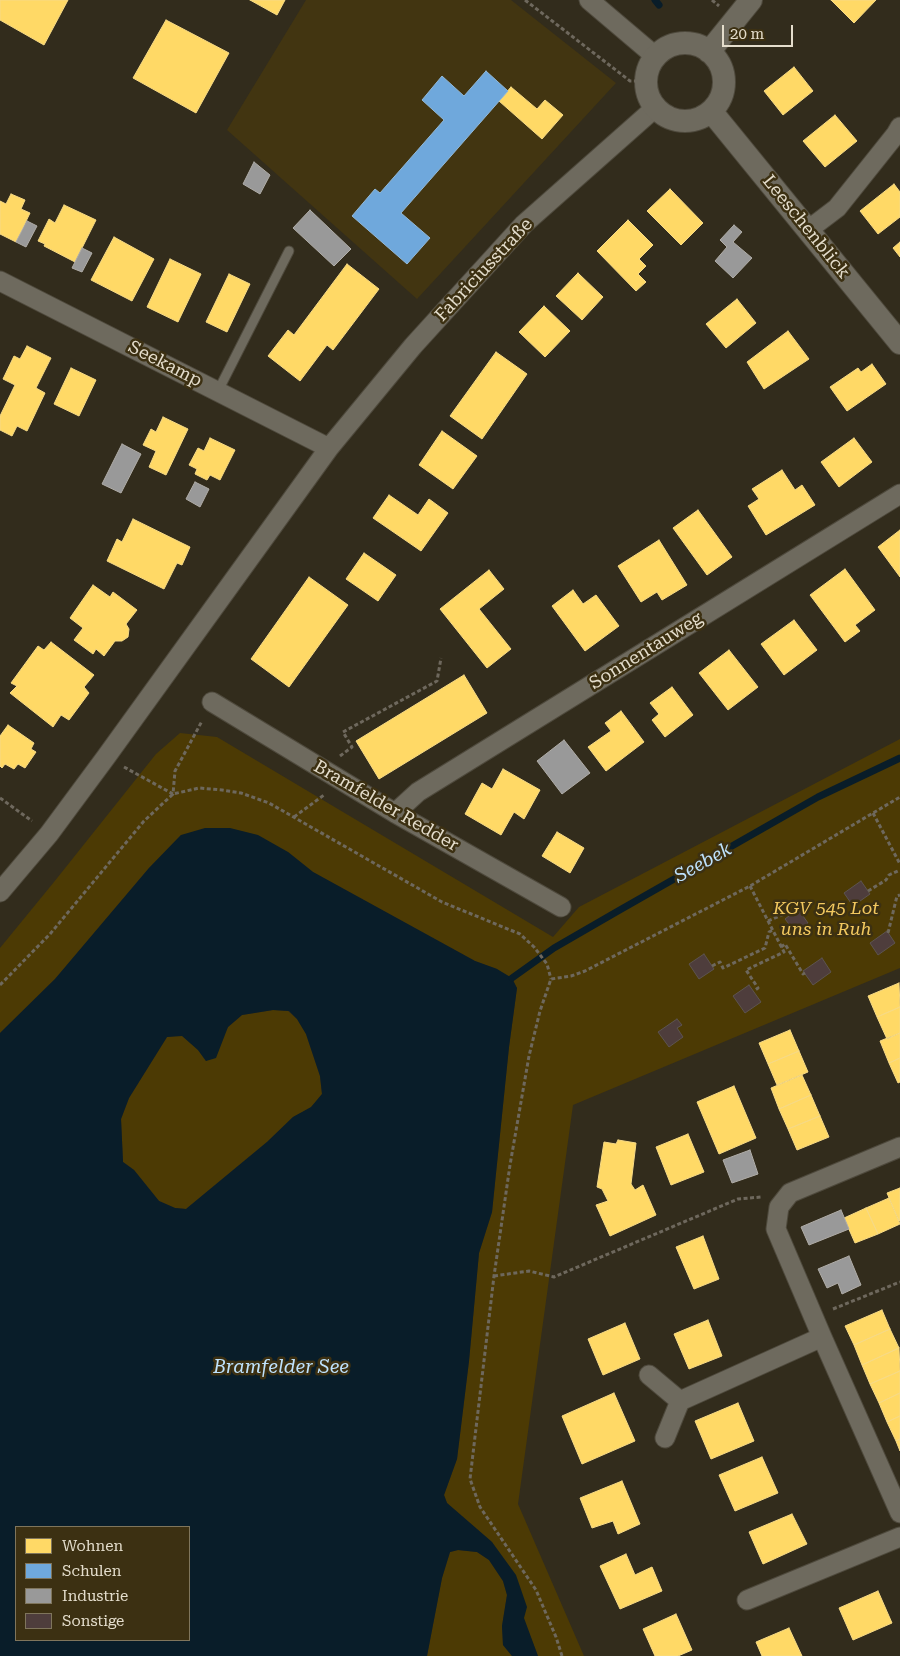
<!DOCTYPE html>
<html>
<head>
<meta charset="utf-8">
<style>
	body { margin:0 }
	#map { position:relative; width:900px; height:1656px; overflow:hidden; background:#322c1c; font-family:"Roboto Serif",serif }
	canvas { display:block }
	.legend { position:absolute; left:15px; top:1526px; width:175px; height:115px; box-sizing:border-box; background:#3c3012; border:1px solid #7f755c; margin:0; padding:6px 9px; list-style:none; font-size:15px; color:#e4ddcc }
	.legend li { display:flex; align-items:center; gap:10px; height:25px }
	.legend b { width:25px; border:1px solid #7f755c }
	.scale { position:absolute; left:722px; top:25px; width:71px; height:22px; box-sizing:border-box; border:2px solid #e4ddcc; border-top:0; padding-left:6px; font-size:15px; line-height:18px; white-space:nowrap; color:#e4ddcc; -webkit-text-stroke:4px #3c3012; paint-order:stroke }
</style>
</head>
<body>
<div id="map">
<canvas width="900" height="1656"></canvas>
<ul class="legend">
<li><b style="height:14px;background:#ffd966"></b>Wohnen</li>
<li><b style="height:14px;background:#6fa8dc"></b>Schulen</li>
<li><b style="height:14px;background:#999"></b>Industrie</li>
<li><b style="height:14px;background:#4e3d3c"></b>Sonstige</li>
</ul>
<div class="scale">20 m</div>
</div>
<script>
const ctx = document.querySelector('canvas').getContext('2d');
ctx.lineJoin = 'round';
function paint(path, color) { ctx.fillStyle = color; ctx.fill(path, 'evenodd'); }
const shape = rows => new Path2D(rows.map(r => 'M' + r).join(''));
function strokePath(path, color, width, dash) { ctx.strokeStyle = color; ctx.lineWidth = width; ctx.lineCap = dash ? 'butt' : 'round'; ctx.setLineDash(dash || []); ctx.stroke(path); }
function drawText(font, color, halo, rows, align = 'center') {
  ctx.font = font + ' "Roboto Serif",serif'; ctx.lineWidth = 5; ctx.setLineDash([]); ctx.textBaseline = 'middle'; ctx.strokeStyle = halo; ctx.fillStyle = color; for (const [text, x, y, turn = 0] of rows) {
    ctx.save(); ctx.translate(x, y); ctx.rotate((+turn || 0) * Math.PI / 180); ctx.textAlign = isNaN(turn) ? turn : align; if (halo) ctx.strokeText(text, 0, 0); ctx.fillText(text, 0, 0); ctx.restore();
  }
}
paint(shape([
	[306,0,511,0,616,83,417,299,227,130]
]), '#423511');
paint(shape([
	[180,733,217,737,553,937,579,907,900,739,900,968,573,1105,518,1504,584,1656,538,1656,492,1542,447,1503,444,1495,457,1459,469,1361,479,1253,492,1212,509,1047,517,988,497,969,475,961,313,872,288,852,181,835,149,868,55,979,0,1033,0,948,54,882,156,754],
	[273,1010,288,1011,297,1019,306,1034,320,1076,322,1094,311,1108,293,1117,267,1142,186,1209,175,1208,159,1201,134,1170,123,1162,121,1119,129,1098,167,1037,182,1035,198,1050,206,1061,228,1027,242,1015],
	[458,1550,477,1552,489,1560,503,1581,507,1595,502,1626,503,1645,512,1656,427,1656,442,1578,450,1552]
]), '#4c3a04');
paint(shape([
	[205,828,230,828,258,835,288,852,313,872,475,961,497,969,512,978,517,988,509,1047,492,1212,479,1253,469,1361,457,1459,444,1495,447,1503,492,1542,516,1575,527,1607,524,1618,538,1656,512,1656,503,1645,502,1626,507,1595,503,1581,489,1560,477,1552,458,1550,450,1552,442,1578,427,1656,0,1656,0,1033,55,979,149,868,181,835],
	[273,1010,289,1011,297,1019,306,1034,320,1076,322,1094,311,1107,293,1117,267,1142,186,1209,175,1208,159,1201,134,1170,123,1162,121,1119,129,1098,167,1037,182,1036,198,1050,206,1061,216,1058,228,1027,242,1015],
	[16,1527,189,1527,189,1640,16,1640]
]), '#091d29');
const homes = shape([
	[0,0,68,0,44,45,0,20,0,0],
	[250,0,285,0,277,15,250,0],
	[831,0,876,0,854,23,831,0],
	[166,20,229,53,196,113,133,78,166,20],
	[794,67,813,91,783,115,764,91,794,67],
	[511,87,537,109,545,100,563,115,542,139,499,101,511,87],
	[835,115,857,141,825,167,803,141,835,115],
	[894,184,900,192,900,217,878,234,860,211,894,184],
	[670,189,703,223,681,245,647,211,670,189],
	[11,194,25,200,21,209,30,213,16,242,0,234,0,201,6,204,11,194],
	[64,205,96,220,75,262,44,246,45,244,38,241,49,219,55,223,64,205],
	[628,220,653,245,639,259,646,266,638,274,646,282,636,291,597,251,628,220],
	[114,237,154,259,132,301,91,280,114,237],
	[900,242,900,257,893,248,900,242],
	[170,259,201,274,178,322,147,307,170,259],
	[347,264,379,289,333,350,327,345,300,381,268,356,288,330,294,335,347,264],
	[578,273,603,297,582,320,556,296,578,273],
	[229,274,250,284,227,332,206,322,229,274],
	[737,299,756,323,726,348,706,324,737,299],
	[544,306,570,331,545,357,519,332,544,306],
	[788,331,809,359,764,389,747,362,788,331],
	[27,346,51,358,36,388,45,393,27,431,17,426,12,436,0,430,0,416,15,385,3,379,14,356,20,359,27,346],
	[496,352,527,374,482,439,450,416,496,352],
	[872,364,886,384,847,411,830,387,858,368,861,372,872,364],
	[71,368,96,380,79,416,54,404,71,368],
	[163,417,188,429,166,475,149,467,156,451,143,445,151,429,156,432,163,417],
	[442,431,477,456,453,489,419,465,442,431],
	[210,438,235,450,220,480,210,475,207,480,195,474,197,469,189,465,198,448,204,451,210,438],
	[854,438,872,462,839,487,821,462,854,438],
	[782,470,795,490,802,485,815,505,766,535,748,506,759,499,752,489,782,470],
	[389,495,418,515,429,499,448,513,421,551,373,518,389,495],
	[698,510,732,557,707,575,673,528,698,510],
	[133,519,190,547,182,565,177,563,164,589,107,561,117,539,122,542,133,519],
	[900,530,900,577,878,547,900,530],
	[659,540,687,585,662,600,657,592,641,602,618,566,659,540],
	[364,553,396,575,378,601,346,579,364,553],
	[845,569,875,610,855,625,860,631,845,642,810,595,845,569],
	[489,570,504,589,479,609,511,649,487,668,440,609,489,570],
	[309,577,348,605,289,687,251,659,309,577],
	[93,585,110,597,113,592,137,610,126,624,129,629,128,637,122,641,115,641,104,656,96,649,93,654,74,640,83,628,70,618,93,585],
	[573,590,583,604,596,595,619,626,585,651,552,606,573,590],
	[794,620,817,650,784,675,761,644,794,620],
	[51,642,94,675,84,687,89,693,69,720,61,715,53,727,10,693,17,686,11,683,38,646,44,650,51,642],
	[729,650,758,687,728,710,699,673,729,650],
	[464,675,487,713,379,779,356,741,464,675],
	[672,687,693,715,665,737,652,720,659,714,650,703,672,687],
	[621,711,644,742,606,771,588,747,611,731,605,723,621,711],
	[8,725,34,743,31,749,36,752,25,768,18,764,14,769,5,764,2,768,0,766,0,736,8,725],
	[503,769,540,790,524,819,514,812,501,835,465,814,482,783,492,789,503,769],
	[557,832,584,848,570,873,542,856,557,832],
	[899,983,900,1007,877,1017,868,996,899,983],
	[900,1007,900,1033,887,1039,877,1017,900,1007],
	[790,1030,799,1051,768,1064,759,1043,790,1030],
	[900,1033,900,1058,889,1063,880,1041,900,1033],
	[799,1051,808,1072,777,1085,768,1064,799,1051],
	[900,1058,900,1082,898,1083,889,1063,900,1058],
	[802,1075,811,1095,779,1109,771,1088,802,1075],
	[734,1086,756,1138,719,1154,697,1102,734,1086],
	[811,1095,820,1116,788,1129,779,1109,811,1095],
	[820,1116,829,1137,797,1150,788,1129,820,1116],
	[688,1134,704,1172,671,1185,656,1147,688,1134],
	[618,1140,636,1143,631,1184,635,1190,643,1185,656,1215,610,1236,596,1205,608,1201,602,1189,597,1187,604,1142,616,1144,618,1140],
	[900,1188,900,1221,899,1221,887,1193,900,1188],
	[889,1198,900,1224,878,1234,866,1208,889,1198],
	[866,1208,878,1234,855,1243,844,1218,866,1208],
	[703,1236,719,1279,694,1289,676,1247,703,1236],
	[882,1310,890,1329,854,1345,845,1326,882,1310],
	[708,1320,722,1356,689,1369,674,1334,708,1320],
	[625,1323,640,1359,603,1375,588,1339,625,1323],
	[890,1329,899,1348,862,1365,854,1345,890,1329],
	[899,1348,900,1371,870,1384,862,1365,899,1348],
	[900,1371,900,1393,879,1403,870,1384,900,1371],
	[614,1393,635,1441,582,1464,562,1416,614,1393],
	[900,1393,900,1416,887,1422,879,1403,900,1393],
	[738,1403,754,1441,711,1459,695,1421,738,1403],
	[900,1416,900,1439,896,1441,887,1422,900,1416],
	[900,1439,900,1451,896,1441,900,1439],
	[762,1457,778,1493,735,1511,719,1475,762,1457],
	[622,1481,640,1524,618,1534,613,1521,592,1528,580,1498,622,1481],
	[792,1514,807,1544,763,1564,749,1532,792,1514],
	[626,1554,635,1575,652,1567,662,1591,620,1609,600,1566,626,1554],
	[878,1591,892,1623,853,1640,839,1608,878,1591],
	[676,1614,692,1650,678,1656,655,1656,643,1629,676,1614],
	[789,1628,802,1656,762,1656,756,1642,789,1628]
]);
paint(homes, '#ffd966');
strokePath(homes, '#f7da85', 1);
const schools = shape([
	[486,71,508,91,401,213,430,238,407,264,352,216,375,189,380,193,444,120,422,100,442,76,464,96,486,71]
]);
paint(schools, '#6fa8dc');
strokePath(schools, '#92b8d7', 1);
const industry = shape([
	[254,162,270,175,260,194,243,184,254,162],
	[310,210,351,249,334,266,293,228,310,210],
	[27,221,37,226,26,247,16,242,27,221],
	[734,225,742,232,733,242,752,258,733,278,715,261,727,247,720,240,734,225],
	[82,248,92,253,82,272,72,268,82,248],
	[122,444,141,454,121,493,102,484,122,444],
	[195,482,209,489,200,507,186,499,195,482],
	[564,740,590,773,562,794,537,761,564,740],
	[750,1150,758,1174,732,1183,723,1160,750,1150],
	[841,1210,849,1229,809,1245,801,1227,841,1210],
	[849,1256,861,1285,842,1294,838,1283,827,1288,818,1269,849,1256]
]);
paint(industry, '#999');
strokePath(industry, '#b0ada8', 1);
strokePath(shape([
	[655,0,659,5],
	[512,978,554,948,618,911,818,797,900,758]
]), '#091d29', 7);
const building = shape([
	[861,881,870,894,853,906,844,893,861,881],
	[802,906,807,913,803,916,808,923,796,933,785,919,802,906],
	[887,931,895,943,878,955,870,943,887,931],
	[704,954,714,969,699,979,689,964,704,954],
	[822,958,831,972,813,985,803,971,822,958],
	[749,985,761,1002,745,1013,733,996,749,985],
	[677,1019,682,1025,677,1028,683,1037,669,1047,658,1032,677,1019]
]);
paint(building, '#4e3d3c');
strokePath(building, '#5d5450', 1);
const service = shape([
	[218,391,289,251]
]);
const minor = shape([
	[589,0,655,56],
	[808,230,837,208,896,134,900,127],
	[0,281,329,448],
	[212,702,395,813,561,907],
	[395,813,418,792,900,494],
	[0,892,49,834,106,757,329,448,413,346,524,224,655,108],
	[900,1147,790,1193,779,1207,776,1229,822,1337,900,1513],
	[649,1375,680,1401,822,1337],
	[665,1438,680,1401],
	[747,1600,900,1537]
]);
const tertiary = shape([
	'646 82a39 39 0 1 1 78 0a39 39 0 1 1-78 0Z',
	[709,52,751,0],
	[711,111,900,343]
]);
strokePath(service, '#4e493c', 11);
strokePath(minor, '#4e493c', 21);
strokePath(tertiary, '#4e493c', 24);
strokePath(shape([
	[525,0,630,81,645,81],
	[712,0,719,6],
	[340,756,352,747,343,732,437,681,441,658],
	[124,767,173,794,175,771,202,721],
	[0,798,32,821],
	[873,813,900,864],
	[294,817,324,795],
	[750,886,784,952,746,970,758,988,754,991],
	[868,891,886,880,889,875,900,870],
	[768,921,789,912,791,914],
	[888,933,897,896,900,895],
	[781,947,785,944,803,974,805,973],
	[712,966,720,962,723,968,765,948,769,932,773,930],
	[0,985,50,934,144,821,173,794,199,788,222,790,241,793,269,803,442,902,520,934,534,947,547,964,551,979],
	[494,1276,529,1271,554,1277,738,1199,761,1197],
	[833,1309,900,1282],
	[562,1656,556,1637,536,1590,480,1507,470,1479,494,1276,510,1165,529,1056,540,1011,551,979,571,976,585,971,750,886,900,797]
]), '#6e685d', 3, [4, 2.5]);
strokePath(service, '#6e6a5e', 9);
strokePath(minor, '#6e6a5e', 19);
strokePath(tertiary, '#6e6a5e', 22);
drawText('18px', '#e4ddcc', '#3c3012', [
	["Leeschenblick",806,227,51],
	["Fabriciusstraße",484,270,-47],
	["Seekamp",165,364,27],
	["Sonnentauweg",646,651,-32],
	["Bramfelder Redder",386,806,30]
]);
drawText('italic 18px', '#f2c85f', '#3c3012', [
	["KGV 545 Lot",826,909],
	["uns in Ruh",826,930]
]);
drawText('italic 19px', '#bee2fd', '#3c3012', [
	["Seebek",703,863,-29],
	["Bramfelder See",281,1367]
]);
</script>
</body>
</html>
